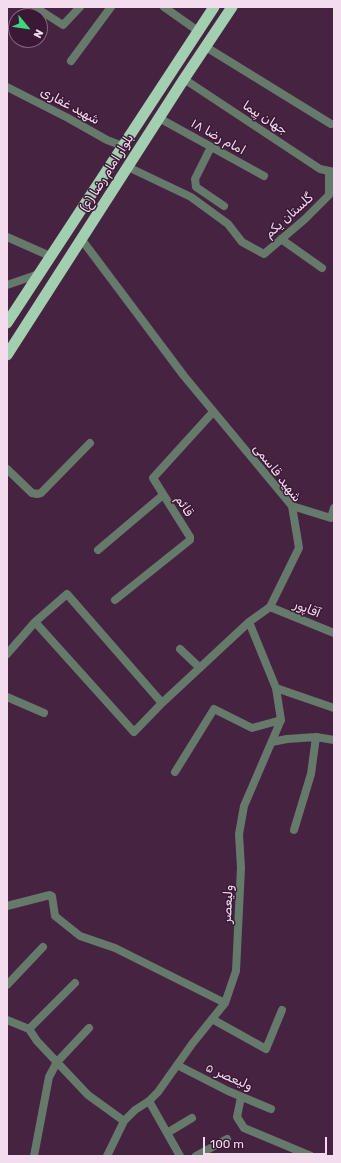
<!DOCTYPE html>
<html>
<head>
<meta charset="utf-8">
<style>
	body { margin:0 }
	#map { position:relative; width:341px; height:1163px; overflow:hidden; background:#462341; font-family:Rubik,sans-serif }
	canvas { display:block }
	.frame { position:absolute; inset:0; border:8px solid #f3dcee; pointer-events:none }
	.north { position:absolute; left:8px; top:8px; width:40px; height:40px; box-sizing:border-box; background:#3b1936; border:1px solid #856780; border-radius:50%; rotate:119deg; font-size:11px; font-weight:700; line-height:16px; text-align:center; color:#f3dcee }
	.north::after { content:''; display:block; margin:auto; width:14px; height:18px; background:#3bd77f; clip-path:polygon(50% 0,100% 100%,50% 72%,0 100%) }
	.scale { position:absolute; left:203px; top:1137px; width:124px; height:18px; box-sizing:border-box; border:2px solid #f3dcee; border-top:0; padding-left:5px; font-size:12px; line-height:14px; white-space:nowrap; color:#f3dcee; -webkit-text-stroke:3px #3b1936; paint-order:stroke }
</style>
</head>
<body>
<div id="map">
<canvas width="341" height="1163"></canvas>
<div class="frame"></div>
<div class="north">N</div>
<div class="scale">100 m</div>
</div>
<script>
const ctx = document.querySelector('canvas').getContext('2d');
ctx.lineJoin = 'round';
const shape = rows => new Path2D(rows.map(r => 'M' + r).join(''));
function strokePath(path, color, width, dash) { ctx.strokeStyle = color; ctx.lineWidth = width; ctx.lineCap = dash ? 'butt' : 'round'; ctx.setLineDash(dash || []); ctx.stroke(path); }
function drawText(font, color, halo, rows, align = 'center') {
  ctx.font = font + ' Rubik,Vazirmatn,sans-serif'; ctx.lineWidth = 3; ctx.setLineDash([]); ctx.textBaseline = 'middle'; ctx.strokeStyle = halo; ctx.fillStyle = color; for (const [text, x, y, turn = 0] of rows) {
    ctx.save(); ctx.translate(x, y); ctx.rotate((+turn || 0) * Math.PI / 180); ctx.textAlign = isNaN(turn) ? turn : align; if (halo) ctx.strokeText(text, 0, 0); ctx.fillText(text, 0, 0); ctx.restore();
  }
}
strokePath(shape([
	[35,7,63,25,80,7],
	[164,7,198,31],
	[206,47,331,124],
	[71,61,111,7],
	[7,87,68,118,107,140,123,146],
	[159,118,264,176],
	[211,147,195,179,196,187,224,206],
	[128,167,191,197,228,224,242,242,264,254,305,219,329,195,329,171],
	[7,237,50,256],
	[281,239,322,268],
	[7,469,32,493,37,494,41,493,90,443],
	[292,506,331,518,334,508],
	[98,550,163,495],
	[115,600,190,540,190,537,153,478,213,412],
	[270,607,334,633],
	[35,622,134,732,162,703,249,622,270,607,299,548,292,506,184,376,82,240],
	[180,649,200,668],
	[7,654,35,622,67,594,162,703],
	[276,688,334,708],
	[7,697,44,713],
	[272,742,287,739,316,737,334,740],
	[175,772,214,709,252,728,281,720],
	[294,830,311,774,316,737],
	[7,906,50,895,52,896,55,916,80,936,115,948,225,1003],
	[7,985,43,947],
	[212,1019,266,1049,282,1010],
	[7,1020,29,1029,37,1041,88,1095,124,1121],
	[29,1029,75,983],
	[177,1065,228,1091,271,1109],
	[241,1097,237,1117,244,1128,311,1156],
	[149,1101,180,1156],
	[167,1133,192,1118],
	[34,1156,49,1077,57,1062,89,1028],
	[107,1156,124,1121,135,1110,149,1101,158,1092,192,1044,225,1003,236,971,241,868,239,834,244,806,281,720,276,688,249,622],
	[196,1156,227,1139]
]), '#667a6b', 8);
strokePath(shape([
	[184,79,320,169,334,172],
	[7,285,39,274]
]), '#667a6b', 8);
strokePath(shape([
	[7,323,214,7],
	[7,355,184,79,232,7]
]), '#a2cfaf', 11);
drawText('13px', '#f3dcee', '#3b1936', [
	["شهید غفاری",70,106,28],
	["جهان پیما",265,118,33],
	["امام رضا ۱۸",218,137,29],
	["بلوار امام رضا (ع)",107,173,-58],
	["گلستان یکم",289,216,-42],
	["شهید قاسمی",277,473,52],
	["قائم",184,506,57],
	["آقاپور",307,609,22],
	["ولیعصر",228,904,-87],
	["ولیعصر ۵",229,1077,24]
]);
</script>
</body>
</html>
